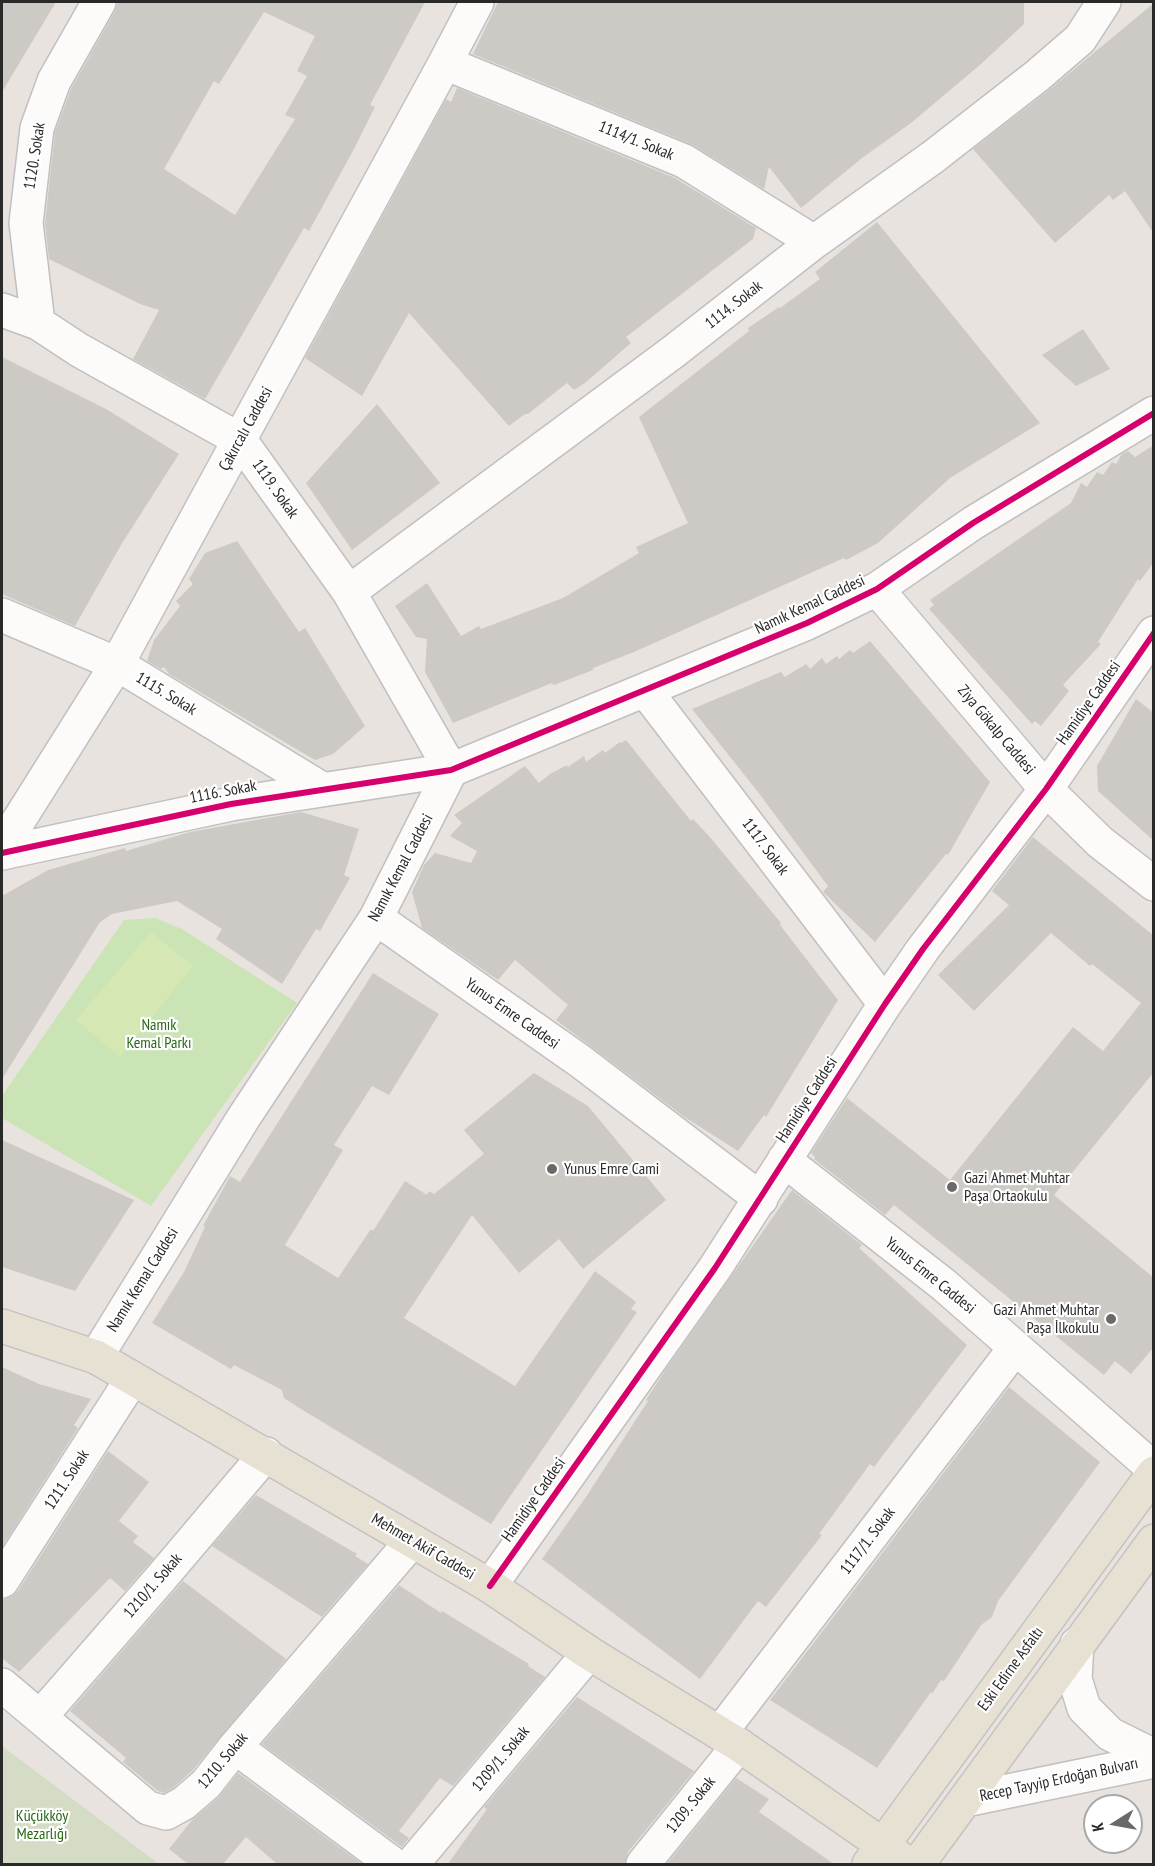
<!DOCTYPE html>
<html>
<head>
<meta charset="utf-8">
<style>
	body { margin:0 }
	#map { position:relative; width:1155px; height:1866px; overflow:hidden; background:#e8e3de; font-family:"PT Sans Narrow",sans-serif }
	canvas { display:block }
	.frame { position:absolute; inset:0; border:3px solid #292929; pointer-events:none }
	.north { position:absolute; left:1083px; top:1794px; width:60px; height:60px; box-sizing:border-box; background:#fff; border:2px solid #a9a9a9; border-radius:50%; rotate:259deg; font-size:16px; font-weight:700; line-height:24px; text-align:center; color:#292929 }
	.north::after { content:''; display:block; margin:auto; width:21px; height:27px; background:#6c6a68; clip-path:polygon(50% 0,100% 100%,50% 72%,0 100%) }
</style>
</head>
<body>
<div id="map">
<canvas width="1155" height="1866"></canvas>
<div class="frame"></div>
<div class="north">K</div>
</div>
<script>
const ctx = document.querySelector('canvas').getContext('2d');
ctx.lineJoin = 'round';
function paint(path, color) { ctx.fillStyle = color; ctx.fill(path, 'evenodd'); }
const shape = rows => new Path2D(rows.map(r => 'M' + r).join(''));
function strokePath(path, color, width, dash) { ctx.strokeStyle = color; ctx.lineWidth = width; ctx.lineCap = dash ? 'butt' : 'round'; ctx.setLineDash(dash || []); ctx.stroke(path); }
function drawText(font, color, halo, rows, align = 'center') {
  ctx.font = font + ' "PT Sans Narrow",sans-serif'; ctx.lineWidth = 4.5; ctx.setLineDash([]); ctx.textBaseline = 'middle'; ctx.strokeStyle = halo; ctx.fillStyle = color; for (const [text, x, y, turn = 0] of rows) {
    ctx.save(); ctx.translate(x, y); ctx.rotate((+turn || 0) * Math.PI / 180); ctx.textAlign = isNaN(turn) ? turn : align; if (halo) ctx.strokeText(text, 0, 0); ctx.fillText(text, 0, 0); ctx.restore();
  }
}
paint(shape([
	[155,918,182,929,297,1003,151,1206,2,1118,2,1096,124,920]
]), '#cae4b5');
paint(shape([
	[2,1746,159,1864,2,1864]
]), '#d4dcc5');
paint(shape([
	[151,932,193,966,120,1057,76,1020]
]), '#d5e8b3');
paint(shape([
	[2,2,56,2,2,92],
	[118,2,425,2,370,105,375,107,354,149,309,231,304,228,205,399,133,359,159,310,140,304,49,259,45,223,55,132,71,89,115,11],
	[264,12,315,36,297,71,307,76,285,115,295,119,235,215,164,169,214,81,219,84],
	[498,2,1024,2,1024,24,981,64,911,123,862,158,801,208,769,167,764,189,691,144,473,54],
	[1154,3,1154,234,1125,191,1113,200,1109,195,1055,243,973,149,1049,90],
	[457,88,675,178,756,228,753,239,626,337,631,343,585,383,574,390,567,383,528,414,525,414,509,426,409,313,362,396,305,358,446,99,451,102],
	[877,222,1040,423,950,478,878,543,846,560,844,558,634,652,593,668,593,670,554,685,552,683,453,723,425,672,427,639,416,637,395,606,427,583,461,636,479,626,481,629,563,598,639,553,636,547,688,523,639,417,749,331,748,328,779,307,780,308,820,279,815,272],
	[1083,329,1110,369,1076,386,1042,355],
	[2,357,106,409,179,454,121,545,75,626,2,594],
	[377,404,440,483,352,550,306,483],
	[1154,445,1154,562,1140,581,1138,579,1098,642,1101,644,1063,685,1069,691,1041,726,1035,721,1032,724,929,609,934,605,930,600,1071,503,1081,483,1087,487,1097,472,1103,475,1112,462,1116,464,1122,454,1128,451,1135,457],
	[237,541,299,632,305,628,365,726,333,754,315,760,169,674,164,667,161,669,147,661,154,640,180,606,176,601,193,584,189,579,205,553],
	[870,641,990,782,948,855,946,854,875,942,824,893,823,892,828,886,758,792,692,709,781,672,785,677,806,664,810,669,822,658,826,664,837,656,839,659,850,650,853,653],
	[1136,699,1154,713,1154,841,1098,791,1097,766],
	[626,740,691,821,693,819,709,836,781,923,780,925,838,1000,766,1117,764,1115,738,1151,683,1116,556,1020,568,1005,515,960,498,980,422,928,412,892,424,865,435,853,471,863,477,851,450,836,462,823,454,815,525,766,539,783,550,774,567,765,568,767,584,756,586,762,603,750,605,753,620,742,621,743],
	[301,812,359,829,344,875,350,878,320,931,316,929,282,984,216,939,222,929,177,901,112,914,100,922,2,1079,2,896,48,870,125,848,126,851,190,832],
	[1033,837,1154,936,1154,1072,1054,1195,1154,1278,1154,1347,1131,1374,1115,1361,1104,1375,894,1205,885,1215,814,1159,815,1157,811,1153,847,1098,950,1180,1073,1027,1103,1051,1141,1003,1092,964,1090,966,1051,933,974,1011,938,975,1009,905,992,891],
	[373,973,439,1014,389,1095,372,1086,334,1145,343,1150,285,1245,338,1278,371,1229,373,1231,405,1181,427,1195,429,1191,434,1194,484,1154,464,1130,534,1073,588,1106,666,1200,583,1269,559,1239,519,1273,472,1215,404,1318,515,1386,595,1271,636,1302,631,1309,637,1312,491,1524,301,1409,284,1398,282,1390,234,1365,231,1369,152,1323,184,1272,205,1227,203,1226,230,1176,240,1182],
	[2,1140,134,1200,75,1291,2,1267],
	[792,1190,862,1245,859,1248,967,1345,874,1467,870,1464,819,1534,822,1535,766,1607,758,1601,700,1679,542,1559,586,1497,648,1401,646,1400,666,1369],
	[2,1367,39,1384,91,1399,74,1425,78,1428,2,1547],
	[1009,1387,1100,1462,998,1601,992,1617,981,1625,944,1681,941,1680,932,1694,931,1692,877,1768,770,1700],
	[108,1451,149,1482,119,1521,138,1536,133,1542,154,1558,125,1591,110,1578,19,1672,2,1658,2,1600,11,1597,18,1591],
	[256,1495,357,1554,355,1556,368,1564,322,1617,212,1546],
	[183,1581,286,1659,192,1771,173,1788,164,1793,158,1791,123,1762,126,1758,70,1711],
	[399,1585,441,1613,442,1611,529,1664,528,1666,545,1677,453,1786,440,1778,399,1831,409,1838,402,1847,262,1744],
	[577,1697,694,1771,628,1852,625,1864,448,1864,487,1809,484,1807],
	[238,1773,362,1864,277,1864,246,1837,223,1864,188,1864,169,1849,192,1820,218,1798],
	[736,1778,769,1799,759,1812,834,1864,667,1864]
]), '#cdc9c5');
const minor = shape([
	[445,63,684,161,814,242],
	[2,310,38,323,79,350,240,440,349,592,451,770],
	[38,323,26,223,37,128,54,81,99,2],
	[877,589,1046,789,1100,842,1154,884],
	[349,592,673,352,814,242,933,157,1037,76,1080,39,1104,2],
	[2,615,117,664,322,789],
	[645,690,885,1004],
	[2,847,117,664,445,63,477,2],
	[2,853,231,804,451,770,807,623,877,589,973,523,1154,413],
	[376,918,580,1061,761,1199],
	[784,1160,944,1285,1154,1469],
	[96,1357,244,1117,376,918,451,770],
	[2,1581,132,1379],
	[490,1586,715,1268,885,1004,923,949,1046,789,1154,633],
	[1077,1644,1075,1679,1084,1708,1110,1734,1154,1756],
	[2,1685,148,1808,166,1813,184,1803,206,1784,235,1747,412,1541],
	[40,1717,161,1578,266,1454],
	[720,1733,1015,1348],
	[235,1747,393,1864],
	[965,1800,1154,1761],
	[412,1864,589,1653],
	[643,1864,739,1745]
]);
const major = shape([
	[2,1326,96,1357,490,1586,589,1653,739,1745,883,1845,907,1864],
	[869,1864,1154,1473],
	[918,1864,1154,1541]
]);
strokePath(minor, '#c1bfc0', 36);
strokePath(major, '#c4c2c0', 36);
strokePath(minor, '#fcfbfa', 33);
strokePath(major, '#e6e1d2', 33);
strokePath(shape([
	[2,853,231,804,451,770,807,623,877,589,973,523,1154,413],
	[490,1586,715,1268,885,1004,923,949,1046,789,1154,633]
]), '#d6006c', 6);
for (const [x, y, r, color] of [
	[552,1169,6,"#6c6a68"],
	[952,1187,6,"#6c6a68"],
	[1111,1319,6,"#6c6a68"]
]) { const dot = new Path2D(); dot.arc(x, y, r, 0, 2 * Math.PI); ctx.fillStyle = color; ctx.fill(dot); strokePath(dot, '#fff', 2); }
drawText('16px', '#292929', '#fff', [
	["1114/1. Sokak",636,141,22],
	["1120. Sokak",35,156,-81],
	["1114. Sokak",734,305,-38],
	["Çakırcalı Caddesi",246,429,-61],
	["1119. Sokak",275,489,55],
	["Namık Kemal Caddesi",810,605,-25],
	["1115. Sokak",166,694,31],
	["Hamidiye Caddesi",1089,703,-55],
	["Ziya Gökalp Caddesi",996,730,50],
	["1116. Sokak",223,792,-11],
	["1117. Sokak",765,847,53],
	["Namık Kemal Caddesi",401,868,-62],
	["Yunus Emre Caddesi",512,1014,35],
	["Hamidiye Caddesi",807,1100,-57],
	["Yunus Emre Caddesi",930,1276,39],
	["Namık Kemal Caddesi",143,1280,-58],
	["1211. Sokak",67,1480,-57],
	["Hamidiye Caddesi",534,1500,-55],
	["1117/1. Sokak",868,1541,-53],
	["Mehmet Akif Caddesi",423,1547,30],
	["1210/1. Sokak",153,1586,-49],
	["Eski Edirne Asfaltı",1011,1669,-54],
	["1209/1. Sokak",501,1759,-50],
	["1210. Sokak",223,1761,-50],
	["Recep Tayyip Erdoğan Bulvarı",1059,1780,-12],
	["1209. Sokak",691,1805,-51]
]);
drawText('16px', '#296817', '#fff', [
	["Namık",159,1025],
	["Kemal Parkı",159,1043],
	["Küçükköy",42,1816],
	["Mezarlığı",42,1834]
]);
drawText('16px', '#292929', '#fff', [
	["Yunus Emre Cami",564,1169],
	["Gazi Ahmet Muhtar",964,1178],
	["Paşa Ortaokulu",964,1196],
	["Gazi Ahmet Muhtar",1099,1310,"right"],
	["Paşa İlkokulu",1099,1328,"right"]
], 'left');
</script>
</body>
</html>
